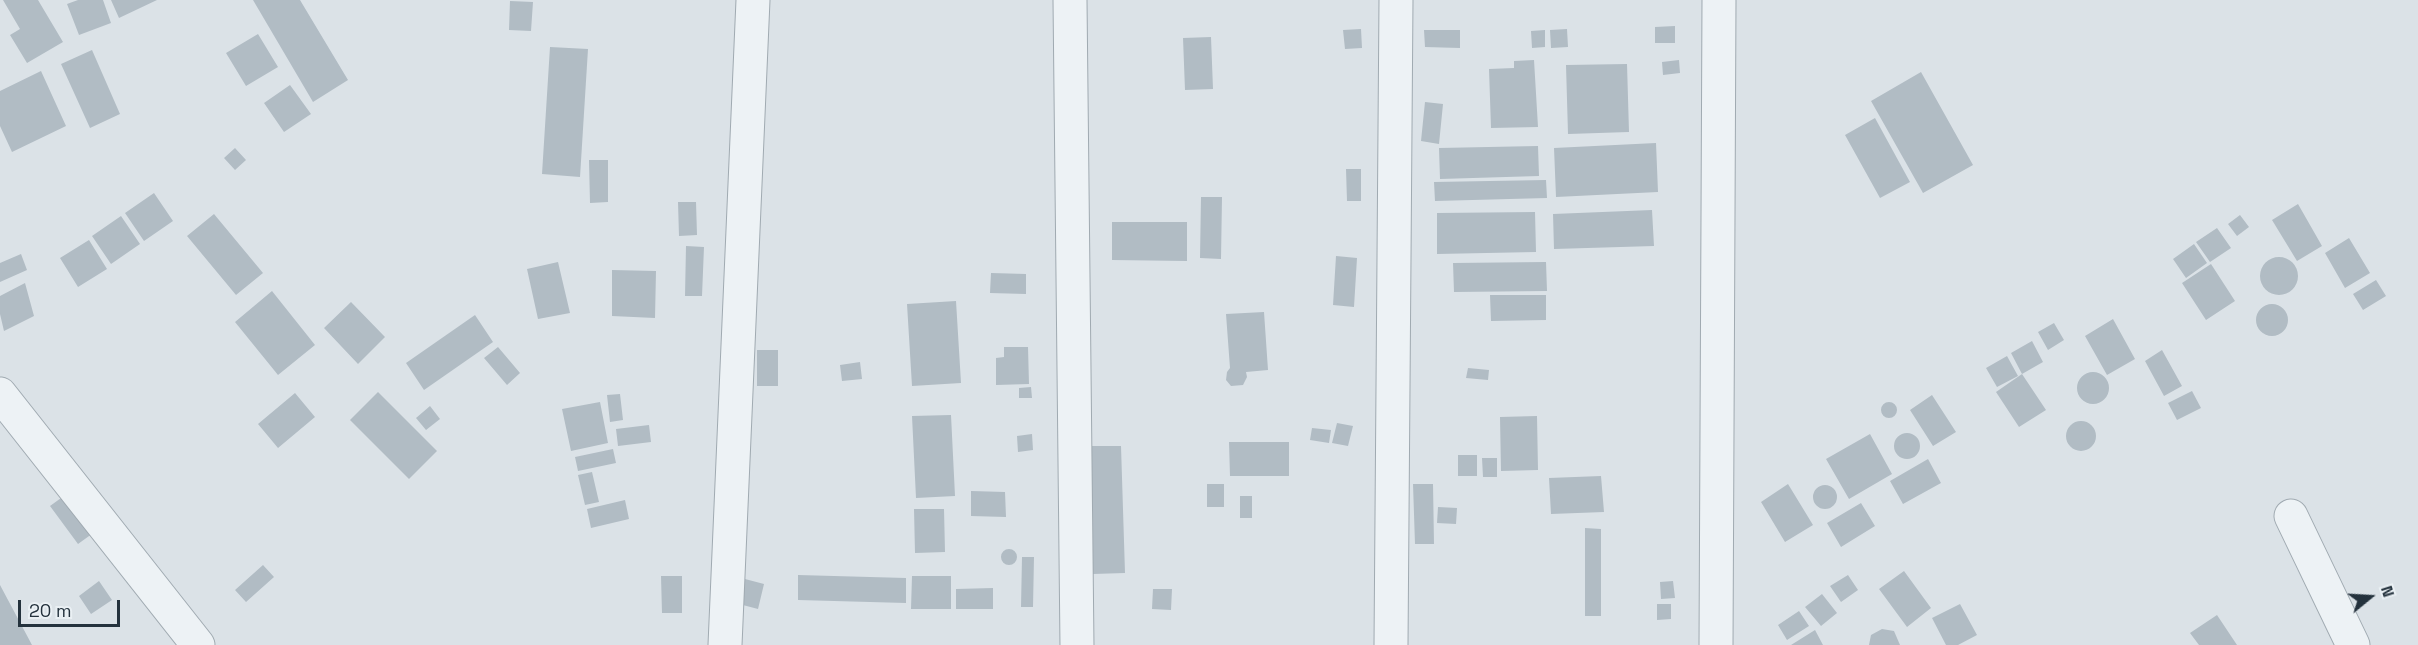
<!DOCTYPE html>
<html>
<head>
<meta charset="utf-8">
<style>
	body { margin:0 }
	#map { position:relative; width:2418px; height:645px; overflow:hidden; background:#dbe2e7; font-family:"Space Grotesk",sans-serif }
	canvas { display:block }
	.north { position:absolute; left:2340px; top:567px; width:60px; height:60px; -webkit-text-stroke:4px #eaf0f4; paint-order:stroke; rotate:72deg; font-size:16px; font-weight:700; line-height:24px; text-align:center; color:#24323d }
	.north::after { content:''; display:block; margin:auto; width:21px; height:27px; background:#24323d; clip-path:polygon(50% 0,100% 100%,50% 72%,0 100%) }
	.scale { position:absolute; left:18px; top:600px; width:102px; height:27px; box-sizing:border-box; border:3px solid #24323d; border-top:0; padding-left:8px; font-size:18px; line-height:21px; white-space:nowrap; color:#24323d; -webkit-text-stroke:4px #eaf0f4; paint-order:stroke }
</style>
</head>
<body>
<div id="map">
<canvas width="2418" height="645"></canvas>
<div class="north">N</div>
<div class="scale">20 m</div>
</div>
<script>
const ctx = document.querySelector('canvas').getContext('2d');
ctx.lineJoin = 'round';
function paint(path, color) { ctx.fillStyle = color; ctx.fill(path, 'evenodd'); }
const shape = rows => new Path2D(rows.map(r => 'M' + r).join(''));
function strokePath(path, color, width, dash) { ctx.strokeStyle = color; ctx.lineWidth = width; ctx.lineCap = dash ? 'butt' : 'round'; ctx.setLineDash(dash || []); ctx.stroke(path); }
paint(shape([
	[3,0,38,0,63,42,27,63,10,35,20,29],
	[78,0,103,0,111,23,79,35,67,4],
	[111,0,157,0,119,18],
	[253,0,300,0,348,80,313,102],
	[510,1,533,2,531,31,509,30],
	[1675,26,1675,43,1655,43,1655,27],
	[1361,29,1362,48,1345,49,1343,30],
	[1567,29,1568,47,1551,48,1550,30],
	[1424,30,1460,30,1460,48,1425,47],
	[1545,30,1545,47,1532,48,1531,31],
	[258,34,278,67,246,86,226,53],
	[1211,37,1213,89,1185,90,1183,38],
	[550,47,588,49,580,177,542,174],
	[92,50,120,114,90,128,61,64],
	[1534,60,1538,127,1491,128,1489,69,1514,68,1514,61],
	[1679,60,1680,73,1663,75,1662,62],
	[1627,64,1629,132,1568,134,1566,65],
	[41,71,66,126,12,152,0,126,0,91],
	[1921,72,1973,165,1923,193,1871,101],
	[290,85,311,114,284,132,264,103],
	[1425,102,1443,104,1439,144,1421,141],
	[1875,118,1910,182,1880,198,1845,135],
	[1656,143,1658,192,1556,197,1554,148],
	[1538,146,1539,176,1440,179,1439,148],
	[235,148,246,160,235,170,224,158],
	[589,160,608,160,608,202,590,203],
	[1346,169,1361,169,1361,201,1347,201],
	[1546,180,1547,198,1435,201,1434,182],
	[154,193,173,221,144,241,125,213],
	[1201,197,1222,197,1221,259,1200,258],
	[678,202,696,202,697,235,679,236],
	[2298,204,2322,246,2297,261,2272,220],
	[1652,210,1654,246,1554,249,1553,214],
	[1535,212,1536,252,1437,254,1437,213],
	[214,214,263,273,236,295,187,236],
	[2240,215,2249,227,2237,236,2228,224],
	[121,216,140,244,111,264,92,236],
	[1112,222,1187,222,1187,261,1112,260],
	[2217,228,2231,248,2210,262,2196,242],
	[2349,238,2370,273,2345,288,2325,253],
	[89,240,107,269,78,287,60,258],
	[2194,244,2207,263,2186,278,2173,259],
	[686,246,704,247,702,296,685,296],
	[21,254,27,270,0,282,0,263],
	[1336,256,1357,258,1354,307,1333,305],
	'2260 276a19 19 0 1 1 38 0a19 19 0 1 1-38 0Z',
	[558,262,570,313,538,319,527,269],
	[1546,262,1547,291,1454,292,1453,263],
	[2211,264,2235,301,2206,320,2182,283],
	[612,270,656,271,655,318,612,316],
	[991,273,1026,274,1026,294,990,293],
	[2376,280,2386,296,2363,310,2353,294],
	[25,283,34,316,4,331,0,314,0,296],
	[272,291,315,345,278,375,235,322],
	[1490,295,1546,295,1546,320,1491,321],
	[956,301,961,383,912,386,907,304],
	[351,302,385,337,358,364,324,328],
	'2256 320a16 16 0 1 1 32 0a16 16 0 1 1-32 0Z',
	[1264,312,1268,370,1246,372,1247,377,1243,385,1231,386,1226,380,1227,372,1230,368,1226,314],
	[475,315,493,342,424,390,406,363],
	[2113,319,2135,359,2107,375,2085,336],
	[2054,323,2064,340,2048,350,2038,332],
	[2032,341,2043,362,2022,374,2011,353],
	[498,347,520,373,507,385,484,358],
	[1004,347,1028,347,1029,384,996,385,996,358,1004,357],
	[757,350,778,350,778,386,757,386],
	[2162,350,2182,386,2164,396,2145,361],
	[2007,356,2018,376,1997,387,1986,368],
	[860,362,862,379,842,381,840,365],
	[1468,368,1489,370,1488,380,1466,378],
	'2077 388a16 16 0 1 1 32 0a16 16 0 1 1-32 0Z',
	[2022,374,2046,410,2019,427,1996,392],
	[1031,387,1032,398,1019,398,1019,388],
	[2192,391,2201,408,2177,420,2168,403],
	[378,392,437,451,409,479,350,420],
	[295,393,315,417,278,448,258,424],
	[620,394,623,420,610,422,607,395],
	[1932,395,1956,432,1933,446,1910,410],
	[600,402,608,443,571,451,562,409],
	'1881 410a8 8 0 1 1 16 0a8 8 0 1 1-16 0Z',
	[430,406,440,419,426,430,416,418],
	[951,415,955,496,916,498,912,416],
	[1537,416,1538,470,1501,471,1500,417],
	'2066 436a15 15 0 1 1 30 0a15 15 0 1 1-30 0Z',
	[1337,423,1353,426,1348,446,1332,443],
	[649,425,651,442,618,446,616,429],
	[1312,428,1331,430,1329,443,1310,440],
	'1894 446a13 13 0 1 1 26 0a13 13 0 1 1-26 0Z',
	[1032,434,1033,450,1018,452,1017,436],
	[1870,434,1892,474,1849,499,1826,459],
	[1229,442,1289,442,1289,476,1230,476],
	[1089,446,1121,446,1125,573,1093,574],
	[613,449,616,463,578,471,575,457],
	[1458,455,1477,455,1477,476,1458,476],
	[1482,458,1497,458,1497,477,1483,477],
	[1928,459,1941,483,1903,504,1890,481],
	[592,472,599,502,585,505,578,475],
	[1601,476,1604,512,1551,514,1549,478],
	[1207,484,1224,484,1224,507,1207,507],
	[1413,484,1433,484,1434,544,1415,544],
	[1788,484,1813,525,1785,542,1761,502],
	'1813 497a12 12 0 1 1 24 0a12 12 0 1 1-24 0Z',
	[971,491,1005,492,1006,517,971,516],
	[68,493,96,531,78,544,50,506],
	[1240,496,1252,496,1252,518,1240,518],
	[625,500,629,519,591,528,587,509],
	[1861,503,1875,526,1841,547,1827,523],
	[1438,507,1457,508,1456,524,1437,523],
	[914,509,944,509,945,552,915,553],
	[1585,528,1601,529,1601,616,1585,616],
	'1001 557a8 8 0 1 1 16 0a8 8 0 1 1-16 0Z',
	[1022,557,1034,557,1033,607,1021,607],
	[263,565,274,577,246,602,235,590],
	[1904,571,1931,608,1907,627,1879,589],
	[798,575,906,578,906,603,798,600],
	[1848,575,1858,590,1841,602,1830,586],
	[661,576,682,576,682,613,662,613],
	[912,576,951,576,951,609,911,609],
	[745,579,764,584,758,609,739,604],
	[99,581,112,600,91,614,79,596],
	[1673,581,1675,598,1661,599,1660,582],
	[0,585,32,645,0,645],
	[993,588,993,609,956,609,956,589],
	[1153,589,1172,589,1171,610,1152,609],
	[1822,594,1837,613,1821,626,1805,607],
	[1657,604,1671,604,1671,619,1657,620],
	[1960,604,1977,635,1958,645,1946,645,1932,618],
	[1799,611,1809,626,1787,640,1778,625],
	[2217,615,2237,645,2199,645,2190,633],
	[1882,629,1894,631,1900,645,1869,645,1871,635],
	[1815,630,1823,645,1791,645]
]), '#b1bcc4');
const minor = shape([
	[1070,0,1077,645],
	[0,394,198,645],
	[2291,516,2353,645],
	[725,645,753,0],
	[1391,645,1396,0],
	[1716,645,1719,0]
]);
strokePath(minor, '#a0aab1', 35);
strokePath(minor, '#edf2f5', 33);
</script>
</body>
</html>
